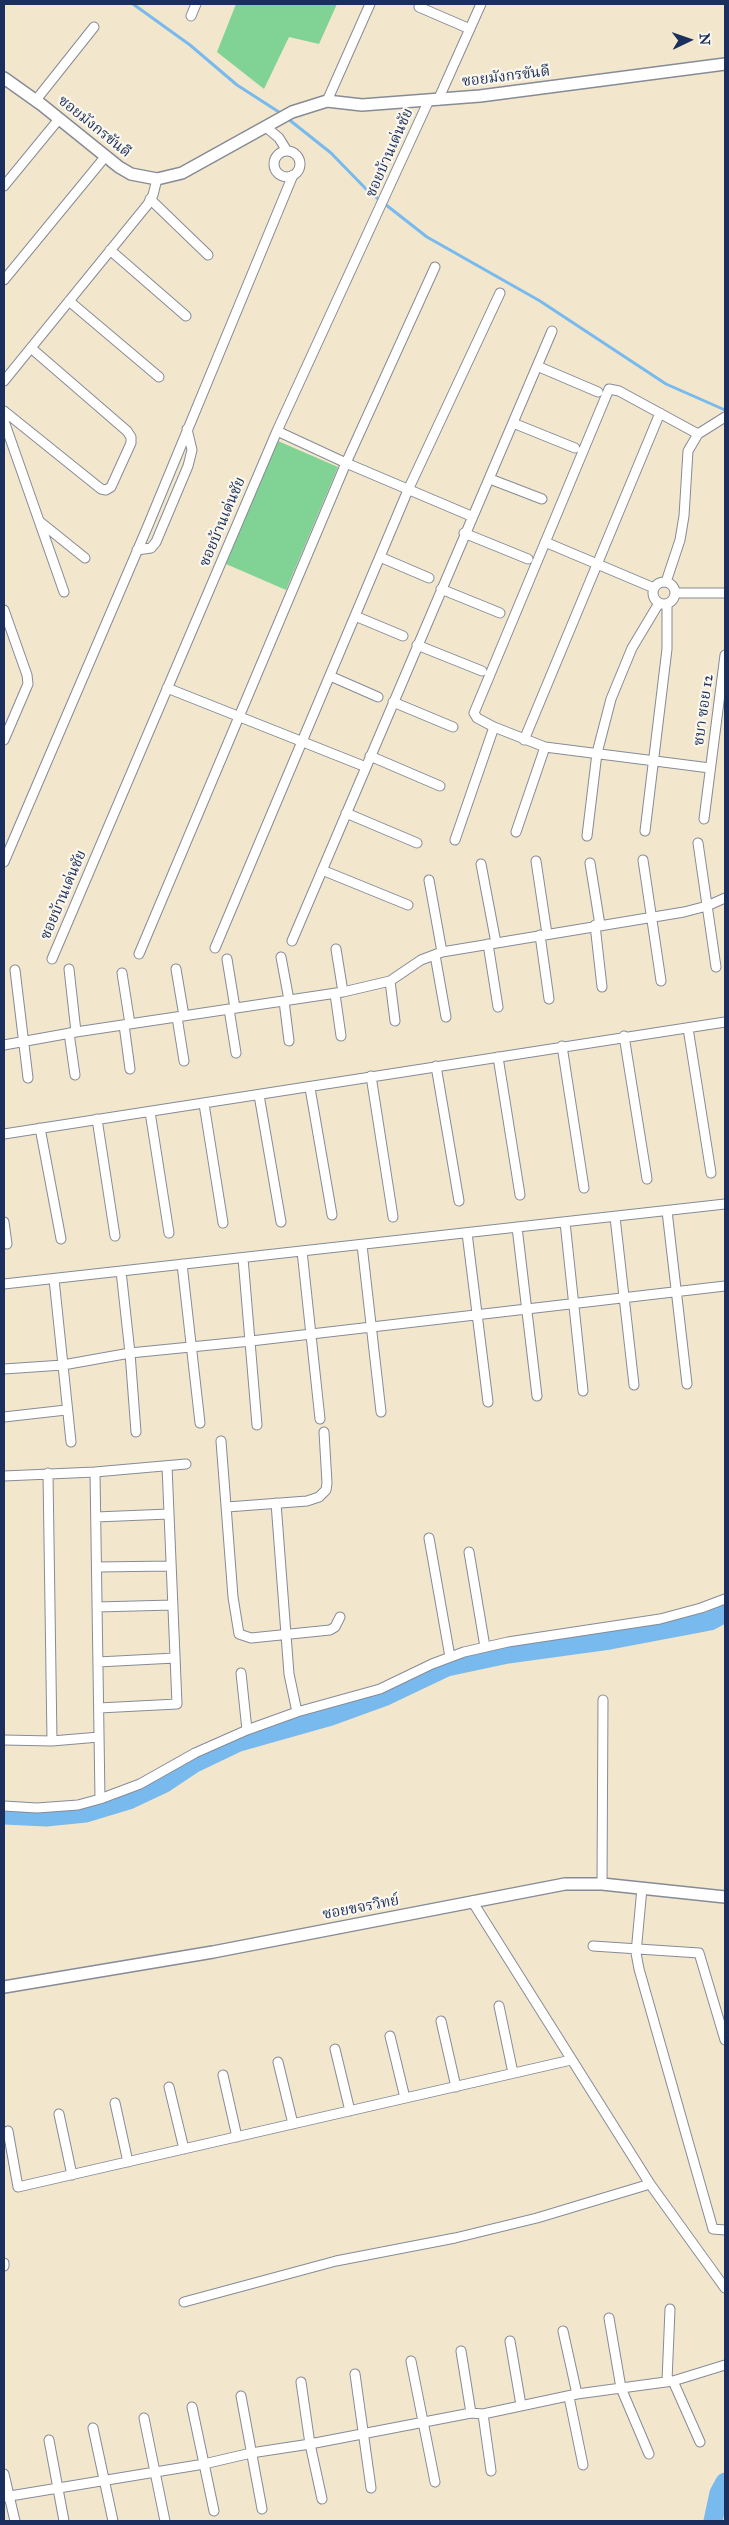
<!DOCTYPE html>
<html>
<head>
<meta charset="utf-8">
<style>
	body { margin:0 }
	#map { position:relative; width:729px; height:2525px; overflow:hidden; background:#f2e7cd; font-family:"IM FELL Great Primer",serif }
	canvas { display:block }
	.frame { position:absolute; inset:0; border:5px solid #1b2f5e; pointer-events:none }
	.north { position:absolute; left:664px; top:15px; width:50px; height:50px; -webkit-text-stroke:4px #fbf7ec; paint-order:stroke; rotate:87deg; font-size:14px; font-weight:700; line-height:20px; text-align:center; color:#1b2f5e }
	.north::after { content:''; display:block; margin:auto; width:18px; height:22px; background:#1b2f5e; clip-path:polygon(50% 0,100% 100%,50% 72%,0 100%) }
</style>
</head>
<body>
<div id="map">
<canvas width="729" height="2525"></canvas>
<div class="frame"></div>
<div class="north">N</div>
</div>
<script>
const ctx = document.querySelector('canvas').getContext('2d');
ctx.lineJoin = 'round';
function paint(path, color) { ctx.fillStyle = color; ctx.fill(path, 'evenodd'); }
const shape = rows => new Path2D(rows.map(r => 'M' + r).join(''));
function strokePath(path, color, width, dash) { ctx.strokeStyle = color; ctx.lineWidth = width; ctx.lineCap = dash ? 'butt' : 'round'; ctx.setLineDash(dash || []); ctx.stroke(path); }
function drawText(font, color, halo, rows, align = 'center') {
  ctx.font = font + ' "IM FELL Great Primer","Noto Serif Thai",serif'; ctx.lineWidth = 4.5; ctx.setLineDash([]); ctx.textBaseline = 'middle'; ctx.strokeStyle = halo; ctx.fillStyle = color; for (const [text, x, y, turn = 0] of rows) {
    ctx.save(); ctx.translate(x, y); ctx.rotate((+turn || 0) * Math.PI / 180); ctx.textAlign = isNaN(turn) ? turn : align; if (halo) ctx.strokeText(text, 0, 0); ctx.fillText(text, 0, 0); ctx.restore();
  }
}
paint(shape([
	[236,4,337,4,319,44,289,37,264,89,217,52],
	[278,441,338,467,286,590,226,564]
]), '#80d394');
strokePath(shape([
	[133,4,190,45,237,85,282,114],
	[287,118,331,153,367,190,427,237,540,301,666,384,725,410]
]), '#78baee', 3);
strokePath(shape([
	[4,1815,46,1817,86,1813,129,1800,163,1784,193,1764,239,1742,331,1716,386,1696,447,1667,508,1654,610,1640,684,1626,710,1621,725,1613],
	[713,2521,719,2493,725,2482]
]), '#78baee', 19);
const minor = shape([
	[419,7,470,29],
	[191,16,196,4],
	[36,100,94,27],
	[438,100,481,4],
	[327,101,370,4],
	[266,127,279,138,287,151],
	'274 164a13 13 0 1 1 26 0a13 13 0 1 1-26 0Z',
	[4,186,59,119],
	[150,199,208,255],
	[110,250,186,316],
	[4,280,105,157],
	[69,301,159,377],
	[537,366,598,392],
	[4,381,148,204,153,195,157,179],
	[4,411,101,489,106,490,111,487,131,443,131,437,127,431,31,348],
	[4,421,64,592],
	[513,423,575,448],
	[277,431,346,463,471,516],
	[698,434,619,391,609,389,474,713,477,718,494,727,545,747,710,768],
	[490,479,542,499],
	[39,521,85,558],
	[464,533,528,559],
	[545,542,654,588],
	[137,550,151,548,156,542,188,466,192,450,187,429],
	[380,557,429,578],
	[666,582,680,540,684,516,688,451,698,434,725,417],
	'653 593a11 11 0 1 1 22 0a11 11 0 1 1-22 0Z',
	[441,589,500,613],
	[675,593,725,593],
	[4,610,27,675,28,684,4,740],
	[355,616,403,636],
	[417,645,482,671],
	[330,676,378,697],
	[167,688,366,767],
	[393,702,453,727],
	[524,740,660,413],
	[370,756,440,786],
	[346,813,417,843],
	[704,819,725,655],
	[645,831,667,649,667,604],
	[516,832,545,747],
	[587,836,597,753,611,699,632,648,659,603],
	[455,840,494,727],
	[698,843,716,967],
	[643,860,661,981],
	[536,861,547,934],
	[4,862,147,528,293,175],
	[590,863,600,925],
	[481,864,496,943],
	[322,870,408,905],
	[429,880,442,952],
	[595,925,602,987],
	[540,935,549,999],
	[292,941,552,331],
	[488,944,498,1007],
	[215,948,408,490,500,293],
	[336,949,343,992],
	[139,954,346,463,435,267],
	[435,955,446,1017],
	[281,957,289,1000],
	[52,959,277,431,429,100],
	[227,959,235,1008],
	[69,969,76,1032],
	[176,969,184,1016],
	[15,970,28,1078],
	[122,973,130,1024],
	[390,981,395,1021],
	[335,994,341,1036],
	[284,1001,289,1041],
	[229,1009,236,1053],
	[177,1017,184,1061],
	[124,1025,130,1069],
	[688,1028,711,1173],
	[69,1033,75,1075],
	[624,1036,647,1179],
	[4,1045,76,1032,343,992,390,981,421,960,442,952,684,912,707,906,725,898],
	[562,1046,584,1188],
	[498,1057,520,1195],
	[436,1066,459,1201],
	[371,1076,393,1217],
	[310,1088,332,1215],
	[259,1095,281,1222],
	[204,1104,223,1223],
	[150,1112,169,1233],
	[97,1119,115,1236],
	[40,1128,61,1239],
	[4,1134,725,1022],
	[667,1211,687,1384],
	[615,1217,634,1385],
	[4,1222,7,1244],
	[565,1222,583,1391],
	[517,1227,537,1396],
	[467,1233,488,1402],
	[362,1245,381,1412],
	[302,1251,320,1419],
	[243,1258,257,1425],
	[182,1264,200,1423],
	[121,1271,130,1353,136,1432],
	[54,1279,71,1442],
	[4,1284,725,1204],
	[4,1369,63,1365,130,1353,251,1341,725,1286],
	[4,1417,66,1410],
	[221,1441,233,1597,239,1634,251,1638,330,1630,335,1627,340,1617],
	[95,1472,186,1464],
	[48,1473,52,1741],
	[4,1476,95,1472,100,1799],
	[276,1503,289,1674,297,1712],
	[227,1507,307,1501,319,1497,326,1490,327,1483,324,1432],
	[96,1517,169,1514],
	[429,1538,450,1657],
	[469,1552,485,1647],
	[97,1567,171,1566],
	[97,1607,173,1605],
	[98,1662,175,1658],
	[241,1673,247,1730],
	[99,1708,177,1704,167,1466],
	[4,1740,52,1741,99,1737],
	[4,1806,37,1808,78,1805,100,1799,140,1784,195,1753,247,1730,297,1712,380,1689,432,1664,464,1652,508,1642,660,1619,701,1608,725,1599],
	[602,1884,603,1700],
	[642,1888,636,1953,639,1969,713,2229,725,2230],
	[472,1901,650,2184,725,2288],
	[593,1946,699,1953,725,2040],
	[499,2006,513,2073],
	[441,2021,456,2087],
	[390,2036,405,2098],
	[335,2049,350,2111],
	[278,2062,293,2124],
	[223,2075,237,2137],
	[169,2087,184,2149],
	[115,2103,128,2162],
	[59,2114,72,2175],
	[8,2131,18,2187,571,2060],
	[4,2263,4,2266],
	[184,2302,336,2261,455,2238,537,2218,650,2184],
	[609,2318,621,2388,649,2454],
	[563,2331,577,2394],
	[510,2341,521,2405],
	[461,2351,471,2413],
	[411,2361,435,2482],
	[355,2374,371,2488],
	[667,2381,670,2309],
	[673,2381,700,2442],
	[301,2382,310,2444,322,2499],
	[241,2396,262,2509],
	[569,2397,583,2465],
	[192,2407,214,2511],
	[483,2414,491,2471],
	[144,2418,165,2521],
	[93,2428,113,2521],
	[49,2440,64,2521],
	[4,2474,15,2521],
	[4,2497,204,2464,251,2453,310,2444,471,2413,483,2414,577,2394,673,2381,725,2365]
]);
const tertiary = shape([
	[4,78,42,105,119,167,131,174,157,179,182,173,292,112,327,101,362,105,480,96,725,64],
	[4,1987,213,1952,565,1884,602,1884,725,1897]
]);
strokePath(minor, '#868b96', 11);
strokePath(tertiary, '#868b96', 14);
strokePath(minor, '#fff', 9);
strokePath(tertiary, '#fff', 11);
drawText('15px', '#1b2f5e', '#fbf7ec', [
	["ซอยมังกรขันดี",506,77,-7],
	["ซอยมังกรขันดี",94,127,39],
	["ซอยบ้านเด่นชัย",390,153,-66],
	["ซอยบ้านเด่นชัย",223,522,-67],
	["ชบา ซอย 12",704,710,-82],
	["ซอยบ้านเด่นชัย",64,895,-67],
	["ซอยขจรวิทย์",361,1908,-11]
]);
</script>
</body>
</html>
